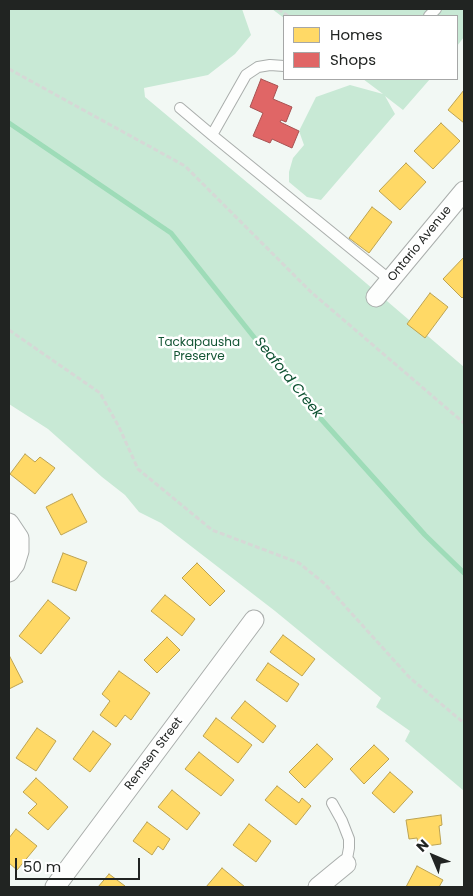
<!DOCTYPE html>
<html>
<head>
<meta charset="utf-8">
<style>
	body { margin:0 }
	#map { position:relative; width:473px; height:896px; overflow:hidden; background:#f2f8f4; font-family:Poppins,sans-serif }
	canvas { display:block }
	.frame { position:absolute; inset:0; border:10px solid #212422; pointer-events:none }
	.legend { position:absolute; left:283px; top:15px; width:175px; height:65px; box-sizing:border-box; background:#fff; border:1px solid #a6a7a7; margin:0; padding:6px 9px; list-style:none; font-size:15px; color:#212422 }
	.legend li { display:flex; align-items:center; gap:10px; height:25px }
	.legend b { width:25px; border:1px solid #a6a7a7 }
	.north { position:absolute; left:408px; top:831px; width:50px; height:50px; -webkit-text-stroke:4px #fff; paint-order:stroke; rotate:315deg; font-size:14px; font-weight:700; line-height:20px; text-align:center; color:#212422 }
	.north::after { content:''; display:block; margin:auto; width:18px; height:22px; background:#212422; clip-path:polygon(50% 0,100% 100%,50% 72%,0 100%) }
	.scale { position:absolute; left:15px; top:858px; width:125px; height:22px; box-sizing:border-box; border:2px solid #212422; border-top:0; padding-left:6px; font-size:15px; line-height:18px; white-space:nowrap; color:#212422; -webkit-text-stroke:4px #fff; paint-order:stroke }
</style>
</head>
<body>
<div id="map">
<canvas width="473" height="896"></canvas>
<div class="frame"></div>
<ul class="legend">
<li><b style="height:14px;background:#ffd966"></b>Homes</li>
<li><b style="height:14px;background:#e06666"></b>Shops</li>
</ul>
<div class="north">N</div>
<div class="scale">50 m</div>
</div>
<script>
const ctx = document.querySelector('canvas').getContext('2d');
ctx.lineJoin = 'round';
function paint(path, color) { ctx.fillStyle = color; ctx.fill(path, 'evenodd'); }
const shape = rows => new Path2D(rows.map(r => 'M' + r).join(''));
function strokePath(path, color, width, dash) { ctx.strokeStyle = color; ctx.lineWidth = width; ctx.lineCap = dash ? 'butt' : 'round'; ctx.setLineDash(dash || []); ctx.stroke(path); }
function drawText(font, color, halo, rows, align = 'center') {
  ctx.font = font + ' Poppins,sans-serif'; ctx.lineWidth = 5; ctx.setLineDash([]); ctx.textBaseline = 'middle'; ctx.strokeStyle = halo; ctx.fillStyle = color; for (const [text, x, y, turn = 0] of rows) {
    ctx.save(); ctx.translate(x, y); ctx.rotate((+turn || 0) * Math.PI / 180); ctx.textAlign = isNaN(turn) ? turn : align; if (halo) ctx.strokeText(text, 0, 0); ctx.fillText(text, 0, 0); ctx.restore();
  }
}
paint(shape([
	[9,9,242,9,251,35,235,54,208,75,144,88,145,97,304,230,464,367,464,791,405,741,410,731,376,707,381,698,275,611,161,523,139,512,125,495,102,477,48,429,9,404],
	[272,9,464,9,464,37,457,46,457,16,284,16,284,18],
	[363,79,430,79,403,110,385,96,395,114,321,200,307,197,289,182,289,172,293,158,304,145,299,131,316,97,350,85,383,94]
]), '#c8e9d5');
const homes = shape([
	[464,90,464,123,448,110,464,90],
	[441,123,460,141,433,169,414,151,441,123],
	[406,163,426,182,400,210,379,191,406,163],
	[372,207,392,222,369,253,349,238,372,207],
	[464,257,464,296,462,298,443,279,464,257],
	[430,293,448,307,425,338,407,324,430,293],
	[25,454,35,462,40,457,55,468,35,494,10,474,25,454],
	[72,494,87,522,61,535,46,507,72,494],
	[63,553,87,562,76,591,52,582,63,553],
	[197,563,225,591,210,606,182,578,197,563],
	[165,595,195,619,182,636,151,611,165,595],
	[48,600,70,618,41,654,19,636,48,600],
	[283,635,315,659,302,676,270,652,283,635],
	[167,637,180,650,157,673,144,660,167,637],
	[9,655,23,682,9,689,9,655],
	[268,663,299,684,287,702,256,680,268,663],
	[119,671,150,693,131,720,125,715,116,727,100,715,110,701,102,694,119,671],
	[245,701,276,726,263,743,231,718,245,701],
	[216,718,252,745,238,763,203,736,216,718],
	[37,728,56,741,36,771,16,758,37,728],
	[93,731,111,744,90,772,73,759,93,731],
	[317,744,333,759,305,788,289,772,317,744],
	[374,745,389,759,364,784,350,769,374,745],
	[199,752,234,780,221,796,185,769,199,752],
	[390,772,413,792,394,813,372,793,390,772],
	[36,778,68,807,48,830,28,813,37,804,23,792,36,778],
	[277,786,299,803,302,798,311,806,296,825,265,800,277,786],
	[172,790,200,813,187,830,158,807,172,790],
	[441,815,442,825,439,826,441,844,419,847,417,838,409,839,406,820,441,815],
	[147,822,170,839,163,850,158,846,152,855,133,841,147,822],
	[249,824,271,841,256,862,233,845,249,824],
	[16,829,37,846,17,870,9,863,9,838,16,829],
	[417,866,443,880,439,887,406,887,417,866],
	[222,868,245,887,206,887,222,868],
	[109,874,125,886,125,887,98,887,109,874]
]);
paint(homes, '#ffd966');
strokePath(homes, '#bca352', 1);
const shops = shape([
	[261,79,278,86,273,99,292,107,286,122,281,120,280,122,299,131,292,148,272,139,270,143,253,136,263,113,250,107,261,79]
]);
paint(shops, '#e06666');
strokePath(shops, '#a75252', 1);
strokePath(shape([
	[9,123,171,233,304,400,425,535,464,573]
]), '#9edcb8', 5);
const service = shape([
	[429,16,436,9],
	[180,108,212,135,390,280],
	[212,135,246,75,258,67,270,65,284,66],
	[332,803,342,821,349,839,349,848,346,864]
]);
const minor = shape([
	[376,297,464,191],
	[9,523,19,538,19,551,15,564,9,572],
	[55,887,254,620],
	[318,887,346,864]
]);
strokePath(service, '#aaaeac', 12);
strokePath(minor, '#aaaeac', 21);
strokePath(shape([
	[278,9,288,16],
	[9,69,185,166,311,292,464,423],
	[9,330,100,393,119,427,138,469,212,530,299,563,325,584,410,678,464,723]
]), '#d6d8d6', 3, [5, 2.5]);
strokePath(service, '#fdfefd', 10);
strokePath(minor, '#fdfefd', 19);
drawText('12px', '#212422', '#fff', [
	["Ontario Avenue",420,244,-51],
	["Remsen Street",154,754,-53]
]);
drawText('12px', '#145535', '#fff', [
	["Tackapausha",199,343],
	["Preserve",199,357]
]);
drawText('italic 14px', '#0d5131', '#fff', [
	["Seaford Creek",288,378,51]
]);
</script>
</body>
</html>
